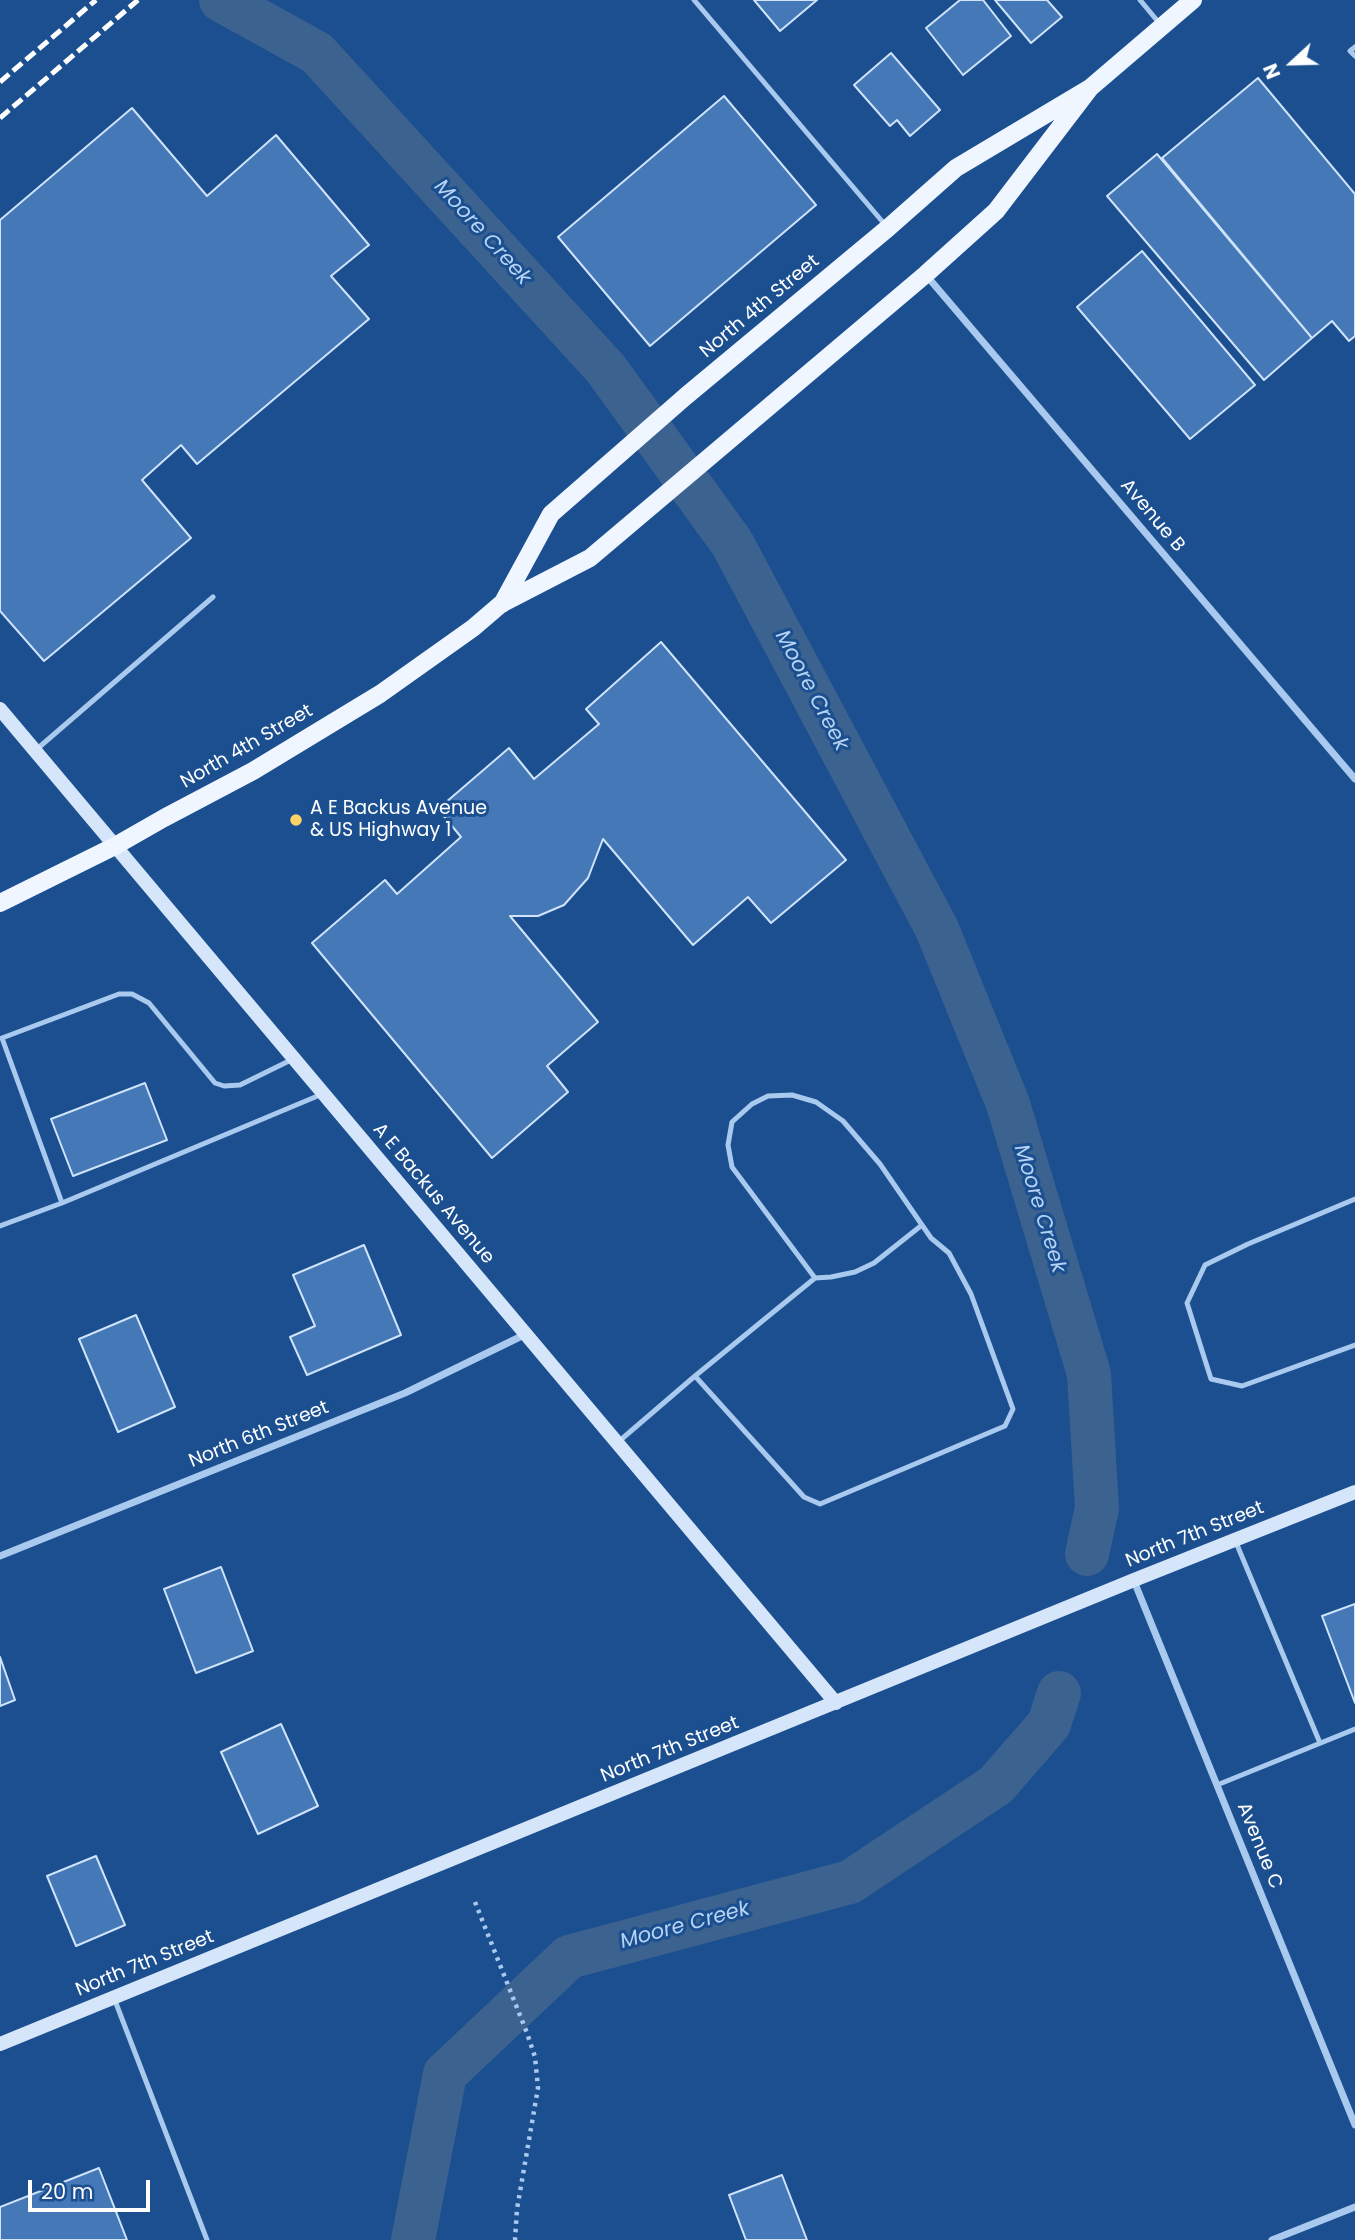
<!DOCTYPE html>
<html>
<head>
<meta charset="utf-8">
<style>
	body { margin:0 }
	#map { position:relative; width:1355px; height:2240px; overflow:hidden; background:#1b4f8f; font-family:Poppins,sans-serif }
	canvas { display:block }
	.north { position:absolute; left:1257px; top:28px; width:70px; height:70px; -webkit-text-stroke:5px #1b4f8f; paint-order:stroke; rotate:248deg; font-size:19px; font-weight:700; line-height:28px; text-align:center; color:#fff }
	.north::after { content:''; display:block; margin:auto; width:24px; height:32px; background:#fff; clip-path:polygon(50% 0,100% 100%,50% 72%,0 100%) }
	.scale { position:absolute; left:28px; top:2180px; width:122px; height:32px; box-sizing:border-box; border:4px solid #fff; border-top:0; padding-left:9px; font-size:21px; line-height:24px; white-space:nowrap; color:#fff; -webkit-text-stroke:5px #1b4f8f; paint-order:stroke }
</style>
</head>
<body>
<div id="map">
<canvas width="1355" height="2240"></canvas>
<div class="north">N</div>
<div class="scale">20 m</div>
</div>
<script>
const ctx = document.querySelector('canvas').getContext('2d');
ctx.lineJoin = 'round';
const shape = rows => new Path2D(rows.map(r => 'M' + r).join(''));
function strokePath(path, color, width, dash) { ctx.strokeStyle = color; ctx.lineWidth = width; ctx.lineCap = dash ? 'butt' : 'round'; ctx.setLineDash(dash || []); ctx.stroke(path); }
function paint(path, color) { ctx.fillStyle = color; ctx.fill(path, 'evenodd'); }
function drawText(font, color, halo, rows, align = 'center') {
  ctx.font = font + ' Poppins,sans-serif'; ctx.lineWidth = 6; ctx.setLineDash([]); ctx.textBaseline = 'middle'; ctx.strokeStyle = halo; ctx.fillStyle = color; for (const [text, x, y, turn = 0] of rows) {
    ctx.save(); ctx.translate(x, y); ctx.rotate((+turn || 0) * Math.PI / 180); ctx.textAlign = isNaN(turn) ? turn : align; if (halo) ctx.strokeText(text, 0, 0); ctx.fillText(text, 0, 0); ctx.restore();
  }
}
strokePath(shape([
	[221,0,317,53,606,369,732,543,937,929,1008,1104,1089,1374,1097,1508,1087,1554],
	[413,2240,445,2074,569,1957,850,1882,996,1785,1049,1724,1059,1693]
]), '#3c6290', 44);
const building = shape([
	[754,0,817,0,780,31,754,0],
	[960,0,983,0,1011,36,963,75,926,28,960,0],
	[995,0,1047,0,1062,17,1031,43,995,0],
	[891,53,940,110,910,136,897,120,890,126,854,85,891,53],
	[1258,78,1355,194,1355,336,1349,341,1332,321,1312,338,1162,158,1258,78],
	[724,96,816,205,650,346,558,237,724,96],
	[132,108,207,196,276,135,369,245,331,276,369,319,197,464,181,445,142,480,191,538,44,661,0,611,0,220,132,108],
	[1157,154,1312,338,1264,380,1107,196,1157,154],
	[1142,251,1255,385,1190,439,1077,307,1142,251],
	[661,642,846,860,771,923,748,897,693,945,603,839,588,878,564,905,538,916,510,916,598,1022,547,1066,568,1092,492,1158,312,943,385,880,397,894,461,837,438,809,509,748,534,779,599,724,586,709,661,642],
	[145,1083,167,1140,73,1176,51,1119,145,1083],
	[364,1245,401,1335,307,1375,290,1337,315,1326,293,1275,364,1245],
	[136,1315,175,1407,118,1432,79,1339,136,1315],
	[221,1567,253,1651,196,1673,164,1589,221,1567],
	[1355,1604,1355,1703,1322,1616,1355,1604],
	[0,1657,15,1700,0,1706,0,1657],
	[281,1724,318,1806,258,1834,221,1752,281,1724],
	[96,1856,125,1925,76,1946,47,1876,96,1856],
	[99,2168,127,2240,0,2240,0,2207,99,2168],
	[782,2175,807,2240,746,2240,729,2195,782,2175]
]);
paint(building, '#4478b7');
strokePath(building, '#cfe3fa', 2);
strokePath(shape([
	[475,1902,527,2033,535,2057,538,2088,517,2209,515,2240]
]), '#a9c9ee', 4.5, [3.5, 5]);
strokePath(shape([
	[694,0,887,227],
	[1140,0,1160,24],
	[1355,47,1350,51,1355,56],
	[37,749,213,597],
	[1355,1199,1248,1244,1205,1265,1187,1303,1211,1379,1242,1386,1355,1345],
	[62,1203,2,1038,119,994,132,994,149,1003,215,1083,224,1086,240,1085,291,1060],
	[0,1226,62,1203,320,1095],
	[695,1376,815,1278],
	[617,1443,695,1376,804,1497,820,1504,1005,1426,1013,1409,971,1294,949,1253,931,1238,922,1225,880,1164,843,1121,816,1102,792,1095,768,1096,752,1104,732,1122,728,1145,732,1167,815,1278,831,1277,855,1272,874,1263,922,1225],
	[1235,1540,1320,1743],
	[1217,1785,1355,1729],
	[114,1998,207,2240]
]), '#a9c9ee', 5);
strokePath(shape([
	[926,275,1355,779],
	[0,1556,405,1393,526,1334],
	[1134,1581,1355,2125],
	[1272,2240,1355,2207]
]), '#a9c9ee', 7);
strokePath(shape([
	[0,709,836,1703],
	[0,2044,1134,1580,1355,1492]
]), '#d6e6fa', 14);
strokePath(shape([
	[502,604,551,514,686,396,888,228,956,168,1090,88,1193,0],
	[0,903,115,846,164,818,253,771,380,694,473,628,501,604,590,558,926,274,996,211,1090,88]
]), '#f0f6ff', 18);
strokePath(shape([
	[0,82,96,0],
	[0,118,138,0]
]), '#fff', 5, [12, 5]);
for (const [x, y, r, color] of [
	[296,820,7,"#ffd166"]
]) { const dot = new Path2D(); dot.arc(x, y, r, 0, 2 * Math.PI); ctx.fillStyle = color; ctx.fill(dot); strokePath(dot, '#1b4f8f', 2.5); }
drawText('19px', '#fff', '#1b4f8f', [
	["North 4th Street",760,307,-40],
	["Avenue B",1152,516,50],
	["North 4th Street",247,747,-30],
	["A E Backus Avenue",433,1194,50],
	["North 6th Street",259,1435,-22],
	["North 7th Street",1195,1535,-22],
	["North 7th Street",670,1750,-22],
	["Avenue C",1259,1846,68],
	["North 7th Street",145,1964,-22]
]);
drawText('19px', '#fff', '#1b4f8f', [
	["A E Backus Avenue",310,809],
	["& US Highway 1",310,831]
], 'left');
drawText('italic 21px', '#b5d3f5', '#1b4f8f', [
	["Moore Creek",482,233,48],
	["Moore Creek",811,691,62],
	["Moore Creek",1039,1209,73],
	["Moore Creek",685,1926,-15]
]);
</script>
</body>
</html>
